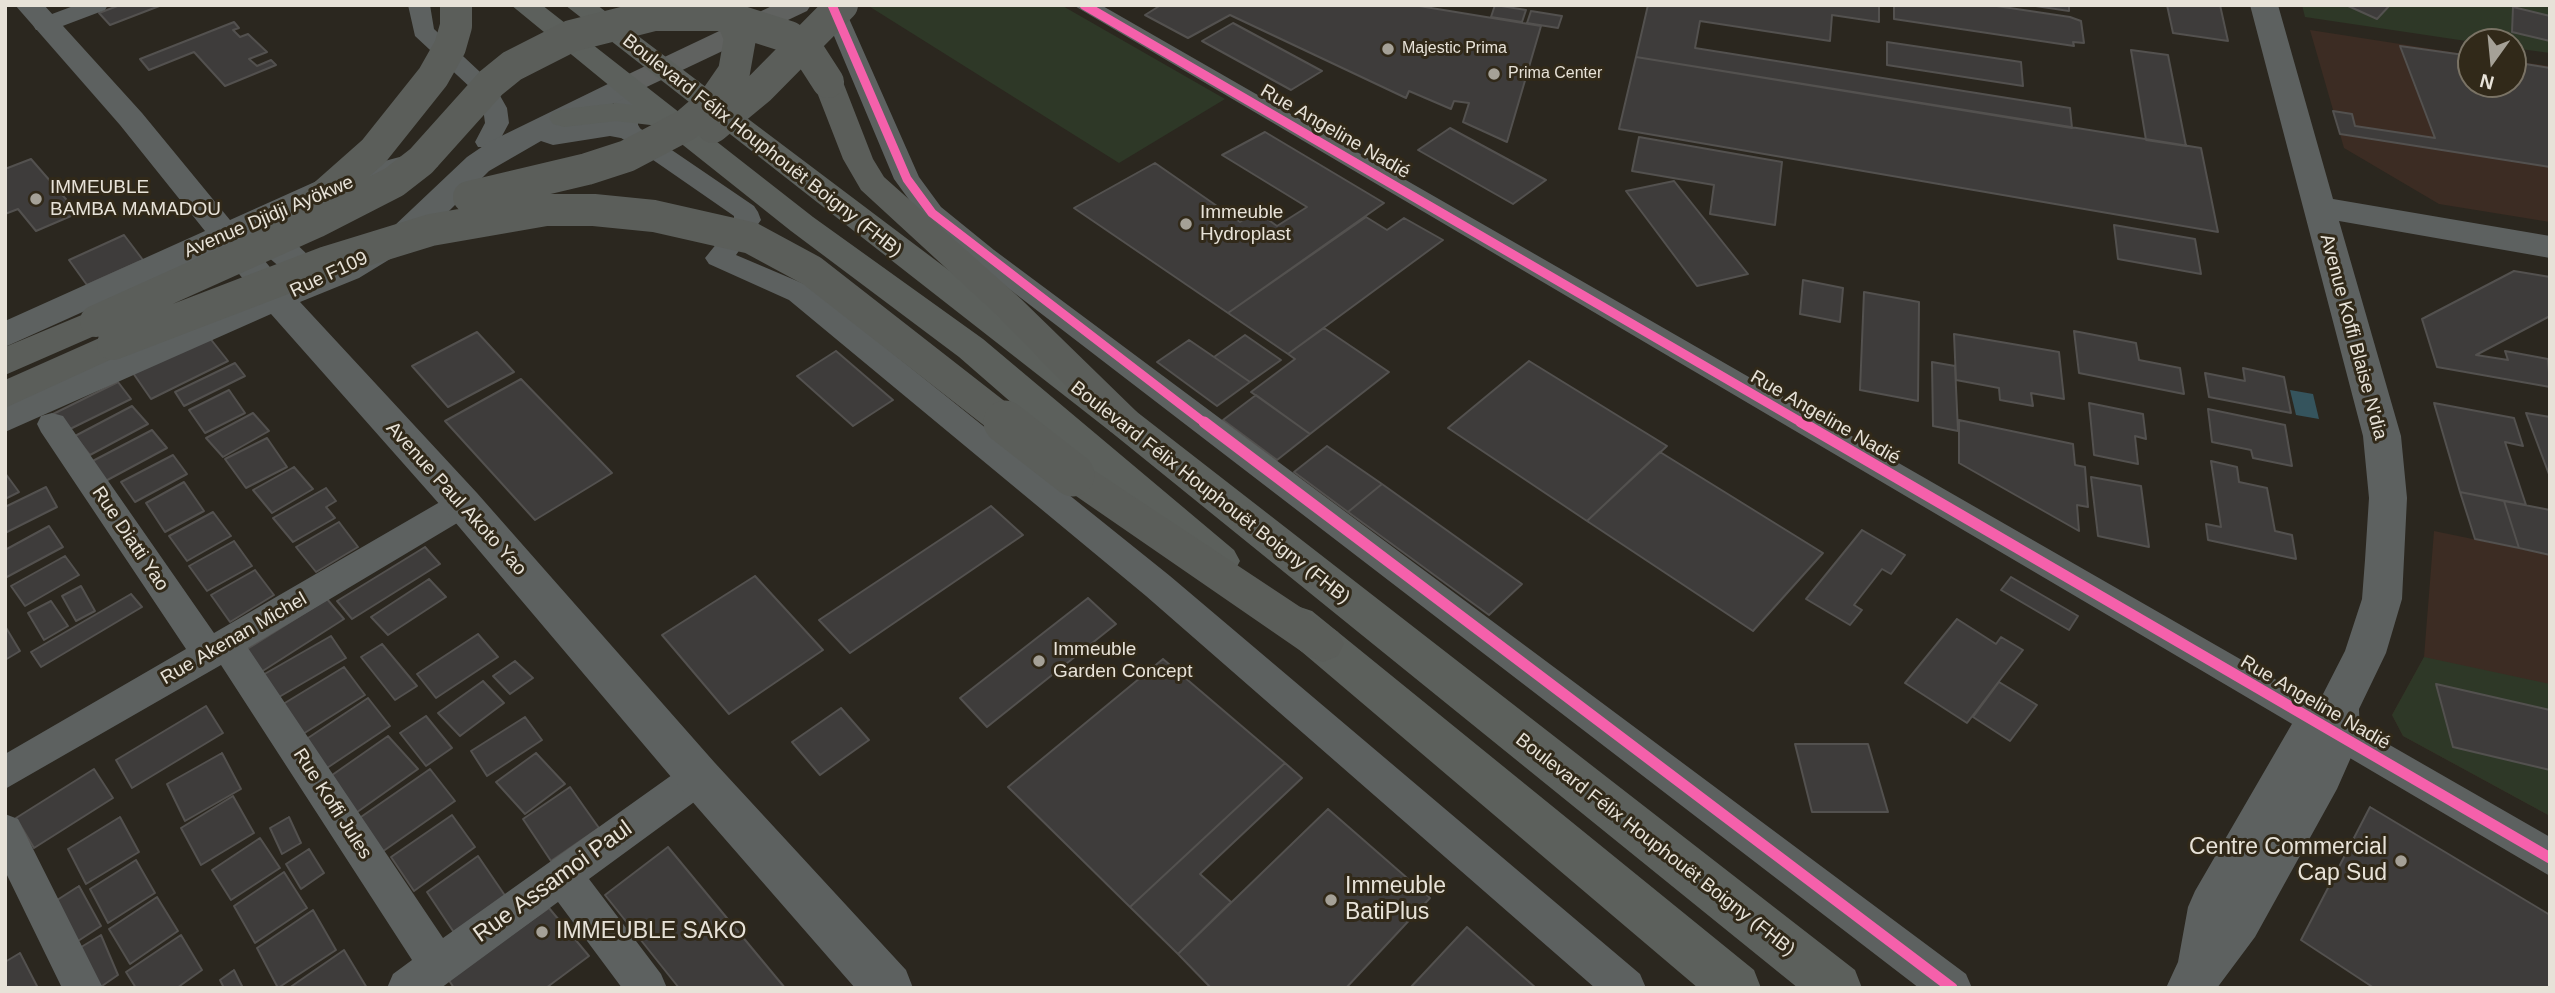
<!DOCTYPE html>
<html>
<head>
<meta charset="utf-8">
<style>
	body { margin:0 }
	#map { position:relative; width:2555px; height:993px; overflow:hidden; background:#2b271f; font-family:Helvetica,sans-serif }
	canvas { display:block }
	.frame { position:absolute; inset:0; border:7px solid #e7e2d8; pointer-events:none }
	.north { position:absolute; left:2457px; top:28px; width:70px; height:70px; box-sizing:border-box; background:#312919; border:2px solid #7a7365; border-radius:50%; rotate:195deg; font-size:19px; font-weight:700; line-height:28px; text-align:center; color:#e7e2d8 }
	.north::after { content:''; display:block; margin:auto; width:24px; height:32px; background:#a5a197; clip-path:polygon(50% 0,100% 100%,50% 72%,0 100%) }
</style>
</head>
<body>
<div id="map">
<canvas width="2555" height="993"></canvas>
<div class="frame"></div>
<div class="north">N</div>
</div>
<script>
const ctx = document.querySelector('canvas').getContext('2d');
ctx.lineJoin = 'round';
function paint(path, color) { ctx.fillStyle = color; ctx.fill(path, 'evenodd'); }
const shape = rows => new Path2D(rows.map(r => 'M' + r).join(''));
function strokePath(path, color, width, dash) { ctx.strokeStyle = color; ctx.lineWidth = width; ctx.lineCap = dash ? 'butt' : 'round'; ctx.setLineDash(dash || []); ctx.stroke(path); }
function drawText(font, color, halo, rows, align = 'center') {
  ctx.font = font + ' Helvetica,sans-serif'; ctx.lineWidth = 6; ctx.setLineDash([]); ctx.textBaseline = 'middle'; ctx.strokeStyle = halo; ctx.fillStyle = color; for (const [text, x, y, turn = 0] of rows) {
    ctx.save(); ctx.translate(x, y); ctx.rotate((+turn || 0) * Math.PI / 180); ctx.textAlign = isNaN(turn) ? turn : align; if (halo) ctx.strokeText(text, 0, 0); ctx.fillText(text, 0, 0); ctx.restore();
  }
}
paint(shape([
	[2310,30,2471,55,2471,84,2513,84,2513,61,2550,66,2550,222,2439,204,2344,148],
	[2434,531,2550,555,2550,816,2403,736,2392,715,2424,657]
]), '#3c2c23');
paint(shape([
	[867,5,1061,5,1225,99,1119,163],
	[2302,5,2550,5,2550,53,2513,48,2513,42,2473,42,2305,17],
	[2424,657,2550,684,2550,816,2403,736,2392,715]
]), '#2e3827');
paint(shape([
	[2290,390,2313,394,2319,419,2296,415]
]), '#35545d');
const building = shape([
	[120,5,162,5,110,25,99,13,120,5],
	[1161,5,1413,5,1541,26,1507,142,1463,122,1469,103,1454,101,1451,109,1409,91,1406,98,1230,15,1188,38,1145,15,1161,5],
	[1495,5,1526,10,1522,22,1491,17,1495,5],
	[1648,5,1879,5,1879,22,1832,15,1830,41,1700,21,1695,48,2070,108,2072,128,1636,57,1648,5],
	[1894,5,1990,5,2070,17,2081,21,2084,43,2073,42,2074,46,1894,19,1894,5],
	[2029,5,2069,5,2069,11,2029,5],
	[2167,5,2220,5,2228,41,2173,33,2167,5],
	[2346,5,2390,5,2377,19,2346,5],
	[2513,7,2550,16,2550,41,2512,32,2513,7],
	[1531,11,1562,16,1558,28,1527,23,1531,11],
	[234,22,239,28,233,30,240,37,248,34,267,52,249,59,257,66,271,60,276,65,225,86,194,52,149,70,140,59,234,22],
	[1233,23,1322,71,1291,90,1202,41,1233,23],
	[1887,42,2021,62,2023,86,1887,65,1887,42],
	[2400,46,2471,56,2471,84,2513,84,2513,62,2550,68,2550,167,2340,134,2333,111,2352,114,2355,126,2435,138,2400,46],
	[2131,50,2168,55,2186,146,2146,140,2131,50],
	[1636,57,2201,148,2218,232,1619,129,1636,57],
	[1450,128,1546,180,1513,204,1418,150,1450,128],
	[1265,132,1384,203,1228,313,1074,208,1155,163,1240,222,1256,211,1277,226,1307,207,1222,155,1265,132],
	[1639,137,1782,162,1775,225,1710,214,1714,185,1632,171,1639,137],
	[31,159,78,213,36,231,18,209,5,214,5,169,31,159],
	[1674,181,1748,274,1697,286,1626,191,1674,181],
	[1366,217,1387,230,1404,218,1443,240,1288,354,1228,313,1366,217],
	[2114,225,2195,239,2201,274,2118,259,2114,225],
	[124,235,143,260,87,285,69,260,124,235],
	[2514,271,2550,277,2550,316,2476,355,2508,360,2505,351,2548,359,2550,387,2437,367,2422,319,2514,271],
	[1803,280,1843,288,1840,322,1800,314,1803,280],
	[1864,292,1919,302,1918,401,1860,390,1864,292],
	[1324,328,1389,372,1310,434,1251,392,1295,359,1288,354,1324,328],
	[2074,331,2136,343,2139,360,2180,368,2184,394,2079,373,2074,331],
	[477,332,514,372,448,407,412,366,477,332],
	[1954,334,2059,352,2064,399,2031,393,2033,406,2000,400,1999,388,1956,380,1954,334],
	[1245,335,1281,360,1250,382,1214,357,1245,335],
	[209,337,228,361,151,399,133,373,209,337],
	[1189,340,1214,357,1250,382,1217,406,1157,362,1189,340],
	[836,351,893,400,853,426,797,376,836,351],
	[1529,361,1667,446,1587,521,1448,428,1529,361],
	[1932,362,1955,366,1958,431,1933,426,1932,362],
	[235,363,245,376,184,406,175,392,235,363],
	[2243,368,2284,377,2291,413,2209,397,2205,373,2245,381,2243,368],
	[521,379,612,473,535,520,445,421,521,379],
	[118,382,131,399,64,432,53,414,118,382],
	[229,390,245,413,205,433,189,410,229,390],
	[1256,395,1310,434,1277,460,1223,420,1256,395],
	[2089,403,2143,414,2146,439,2135,436,2138,464,2094,455,2089,403],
	[2434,403,2514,418,2523,446,2505,442,2526,505,2460,492,2434,403],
	[132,406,148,424,90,455,75,436,132,406],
	[2208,409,2285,425,2292,466,2253,458,2251,450,2212,442,2208,409],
	[253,413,269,431,223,457,206,438,253,413],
	[2526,413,2550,417,2550,477,2526,413],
	[1959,420,2073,444,2075,465,2085,467,2088,507,2077,505,2079,531,1959,463,1959,420],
	[152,430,167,448,100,484,85,465,152,430],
	[267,438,287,467,246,488,225,459,267,438],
	[1327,446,1382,484,1348,512,1294,472,1327,446],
	[1660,452,1823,553,1753,631,1587,521,1660,452],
	[173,455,187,474,135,502,121,482,173,455],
	[2211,461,2237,467,2239,482,2267,488,2275,531,2292,535,2296,559,2208,540,2206,524,2221,527,2211,461],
	[294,467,313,489,272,513,253,490,294,467],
	[5,473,19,492,5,499,5,473],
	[2091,477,2141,486,2149,547,2098,536,2091,477],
	[184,482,204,511,165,532,146,503,184,482],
	[1382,484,1522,584,1489,615,1348,512,1382,484],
	[46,487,57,507,5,533,5,507,46,487],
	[326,488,336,501,326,507,335,518,293,542,273,518,326,488],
	[2460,492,2504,501,2519,548,2475,539,2460,492],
	[2504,501,2550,510,2550,555,2519,548,2504,501],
	[991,506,1023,535,850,653,819,620,991,506],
	[213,512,231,536,187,561,169,536,213,512],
	[339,522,358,547,316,572,296,547,339,522],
	[49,526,63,547,5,578,5,550,49,526],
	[1862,530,1905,555,1891,574,1882,569,1854,605,1862,610,1850,625,1806,599,1862,530],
	[234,541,252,566,207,591,189,566,234,541],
	[425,547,440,564,352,619,337,601,425,547],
	[65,556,79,575,25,606,11,586,65,556],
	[255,570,274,595,230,622,211,595,255,570],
	[755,576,823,650,729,714,662,635,755,576],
	[2011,577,2078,616,2069,630,2001,590,2011,577],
	[429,579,446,597,388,635,371,617,429,579],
	[81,586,95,611,76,621,62,596,81,586],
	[131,594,142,607,41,667,31,652,131,594],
	[1088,598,1116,624,987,727,960,698,1088,598],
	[327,599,344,619,258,674,241,653,327,599],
	[51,601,68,626,44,640,28,613,51,601],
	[1957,619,1996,644,2001,637,2023,650,1967,723,1905,683,1957,619],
	[5,626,20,651,5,660,5,626],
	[478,634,498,657,436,698,417,674,478,634],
	[331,636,346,658,267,704,254,680,331,636],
	[382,644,417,686,395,700,361,657,382,644],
	[1163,659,1285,763,1130,907,1008,787,1163,659],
	[515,661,533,678,510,694,493,676,515,661],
	[344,667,365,695,295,739,275,709,344,667],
	[483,681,504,703,460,736,438,713,483,681],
	[1999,682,2037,705,2010,741,1973,717,1999,682],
	[2436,684,2550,710,2550,770,2453,747,2436,684],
	[368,698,390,726,321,772,299,744,368,698],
	[206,706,223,733,132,788,116,760,206,706],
	[841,708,869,740,820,775,792,742,841,708],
	[426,716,452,748,426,766,400,733,426,716],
	[525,717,542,740,487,776,471,751,525,717],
	[388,736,418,769,353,815,325,780,388,736],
	[1795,744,1868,744,1888,812,1812,812,1795,744],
	[222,753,241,789,185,821,167,784,222,753],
	[536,753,565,784,525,814,496,782,536,753],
	[1285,763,1302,778,1200,874,1231,902,1178,954,1130,907,1285,763],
	[94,769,113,798,34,848,16,818,94,769],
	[430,769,455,801,382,852,358,819,430,769],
	[570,787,599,828,551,861,523,819,570,787],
	[233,796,254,833,201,865,181,828,233,796],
	[2370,807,2550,915,2550,988,2374,988,2301,940,2370,807],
	[1328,809,1430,898,1346,988,1211,988,1178,954,1328,809],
	[452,815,475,847,414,891,391,857,452,815],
	[120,817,139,852,86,884,68,849,120,817],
	[289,817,301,843,282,854,270,828,289,817],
	[260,838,280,868,231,900,212,870,260,838],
	[668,847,785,988,679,988,605,895,668,847],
	[309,849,324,873,301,889,286,864,309,849],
	[478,856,506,897,455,934,427,892,478,856],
	[136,860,155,893,108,923,90,889,136,860],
	[284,872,307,908,255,943,234,906,284,872],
	[79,886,101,926,75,943,54,902,79,886],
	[157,897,178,931,130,964,109,929,157,897],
	[549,908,589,956,546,988,454,988,448,979,549,908],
	[313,910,336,950,278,988,257,948,313,910],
	[1467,927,1536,988,1410,988,1467,927],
	[101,935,118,975,99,988,73,952,101,935],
	[181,935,202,970,177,988,136,988,126,972,181,935],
	[344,950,367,988,289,988,344,950],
	[20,953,38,988,5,988,5,962,20,953],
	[234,970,243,988,224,988,220,980,234,970]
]);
paint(building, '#3e3c3b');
strokePath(building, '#53514f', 2);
paint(shape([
	[76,5,108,5,105,10,52,30,36,30,33,25,36,20,76,5],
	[408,5,430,5,434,29,494,85,507,108,509,123,496,147,478,147,475,142,485,123,483,108,472,89,415,36,408,5],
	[821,5,843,5,919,177,941,207,994,250,1966,974,1972,988,1919,988,974,262,923,219,894,179,821,5],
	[1073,5,1101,5,2550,837,2550,876,1073,5],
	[626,79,634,81,638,86,638,127,754,206,758,212,761,220,736,255,809,286,1170,576,1640,974,1646,988,1595,988,1146,596,789,300,709,264,705,258,734,222,734,216,617,135,614,130,614,86,618,81,626,79],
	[52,413,63,416,214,633,452,495,463,492,474,495,479,504,474,513,248,648,443,938,686,765,699,760,712,765,717,777,712,789,589,879,661,974,667,988,622,988,558,902,441,988,387,988,393,974,412,960,221,665,5,789,5,754,186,649,41,432,37,424,41,416,52,413],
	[5,814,18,819,103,988,62,988,5,871,5,814]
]), '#5d6160');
paint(shape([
	[15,5,44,5,142,113,230,220,328,176,426,150,437,153,441,160,437,167,350,190,292,217,289,237,309,256,341,259,394,226,467,157,489,142,616,80,626,77,636,80,641,86,636,92,575,123,610,118,626,121,637,123,641,130,637,137,626,139,610,136,553,145,541,141,489,171,418,242,359,278,300,302,477,493,715,763,906,970,913,988,855,988,683,791,449,515,271,314,5,432,5,402,172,327,255,294,220,250,5,347,5,321,205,231,120,125,15,5],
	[257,233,268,257,288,274,298,277,283,283,246,238,257,233],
	[2250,5,2278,5,2333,199,2550,236,2550,258,2339,221,2401,436,2407,498,2402,599,2386,653,2359,709,2360,737,2337,789,2255,937,2217,988,2166,988,2178,962,2188,907,2195,891,2300,710,2322,696,2345,651,2362,599,2365,560,2369,498,2363,436,2250,5]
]), '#5d6160');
paint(shape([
	[774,5,811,5,807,11,636,92,626,95,616,92,611,86,616,80,774,5]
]), '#606260');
paint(shape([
	[511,5,542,5,813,217,983,339,1234,550,1240,561,1234,572,1220,577,1206,572,959,357,791,231,659,126,616,121,564,127,553,124,549,118,553,112,564,109,616,103,633,105,511,5],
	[565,5,597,5,1137,412,1855,970,1862,988,1798,988,1111,432,565,5],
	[1297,606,1312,611,1754,970,1761,988,1698,988,1282,635,1276,623,1282,611,1297,606]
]), '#5c605c');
paint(shape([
	[828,73,838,76,843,82,873,159,884,177,1021,299,1137,412,1142,422,1137,432,1124,436,1111,432,997,315,861,190,843,159,813,82,818,76,828,73],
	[96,309,108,312,113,321,108,330,5,375,5,347,96,309],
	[113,332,125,335,131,344,125,353,5,408,5,380,113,332],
	[1073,460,1086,465,1338,632,1344,644,1338,656,1323,662,1308,656,1060,485,1054,475,1060,465,1073,460]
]), '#5b5e5a');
strokePath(shape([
	[713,127,759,89,842,5],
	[469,197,587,169,627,156,686,125,714,101,734,72,740,38,731,15,721,5],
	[305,212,374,151,433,77,450,47,456,26,456,5],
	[96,321,316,222,394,182,421,161,491,83,512,66,571,36,654,15,720,15,789,37,808,51,828,82],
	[113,344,327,262,431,230,546,210,594,210,654,216,751,238,812,271,1008,424]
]), '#5b5e5a', 32);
strokePath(shape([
	[1005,422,1073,475]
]), '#5b5e5a', 43);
strokePath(shape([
	[832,5,907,179,932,213,1206,424],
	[1084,5,1804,424]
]), '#f560ab', 9);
strokePath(shape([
	[1204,422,1952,988],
	[1801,422,2550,858]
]), '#f560ab', 11);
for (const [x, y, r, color] of [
	[1388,49,7,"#a5a197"],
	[1494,74,7,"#a5a197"],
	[36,199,7,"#a5a197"],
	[1186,224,7,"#a5a197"],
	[1039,661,7,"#a5a197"],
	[2401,861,7,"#a5a197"],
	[1331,900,7,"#a5a197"],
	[542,932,7,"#a5a197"]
]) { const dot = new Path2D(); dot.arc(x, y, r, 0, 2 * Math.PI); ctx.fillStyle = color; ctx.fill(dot); strokePath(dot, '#312919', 2.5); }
drawText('16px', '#e7e2d8', '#312919', [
	["Majestic Prima",1402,49],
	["Prima Center",1508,74]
], 'left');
drawText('19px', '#e7e2d8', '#312919', [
	["Rue Angeline Nadié",1335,132,30],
	["Boulevard Félix Houphouët Boigny (FHB)",762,146,38],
	["Avenue Djidji Ayökwe",269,217,-23],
	["Rue F109",329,275,-25],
	["Avenue Koffi Blaise N'dia",2353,337,75],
	["Rue Angeline Nadié",1825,418,30],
	["Boulevard Félix Houphouët Boigny (FHB)",1210,493,38],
	["Avenue Paul Akoto Yao",456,499,48],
	["Rue Diatti Yao",130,539,56],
	["Rue Akenan Michel",234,639,-30],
	["Rue Angeline Nadié",2315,703,30],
	["Rue Koffi Jules",332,804,57],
	["Boulevard Félix Houphouët Boigny (FHB)",1655,845,38]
]);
drawText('19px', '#e7e2d8', '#312919', [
	["IMMEUBLE",50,188],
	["BAMBA MAMADOU",50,210],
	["Immeuble",1200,213],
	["Hydroplast",1200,235],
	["Immeuble",1053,650],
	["Garden Concept",1053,672]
], 'left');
drawText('23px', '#e7e2d8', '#312919', [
	["Centre Commercial",2387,848,"right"],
	["Cap Sud",2387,874,"right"],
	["Immeuble",1345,887],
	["BatiPlus",1345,913],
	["IMMEUBLE SAKO",556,932]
], 'left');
drawText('23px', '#e7e2d8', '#312919', [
	["Rue Assamoi Paul",553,882,-36]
]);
</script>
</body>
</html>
